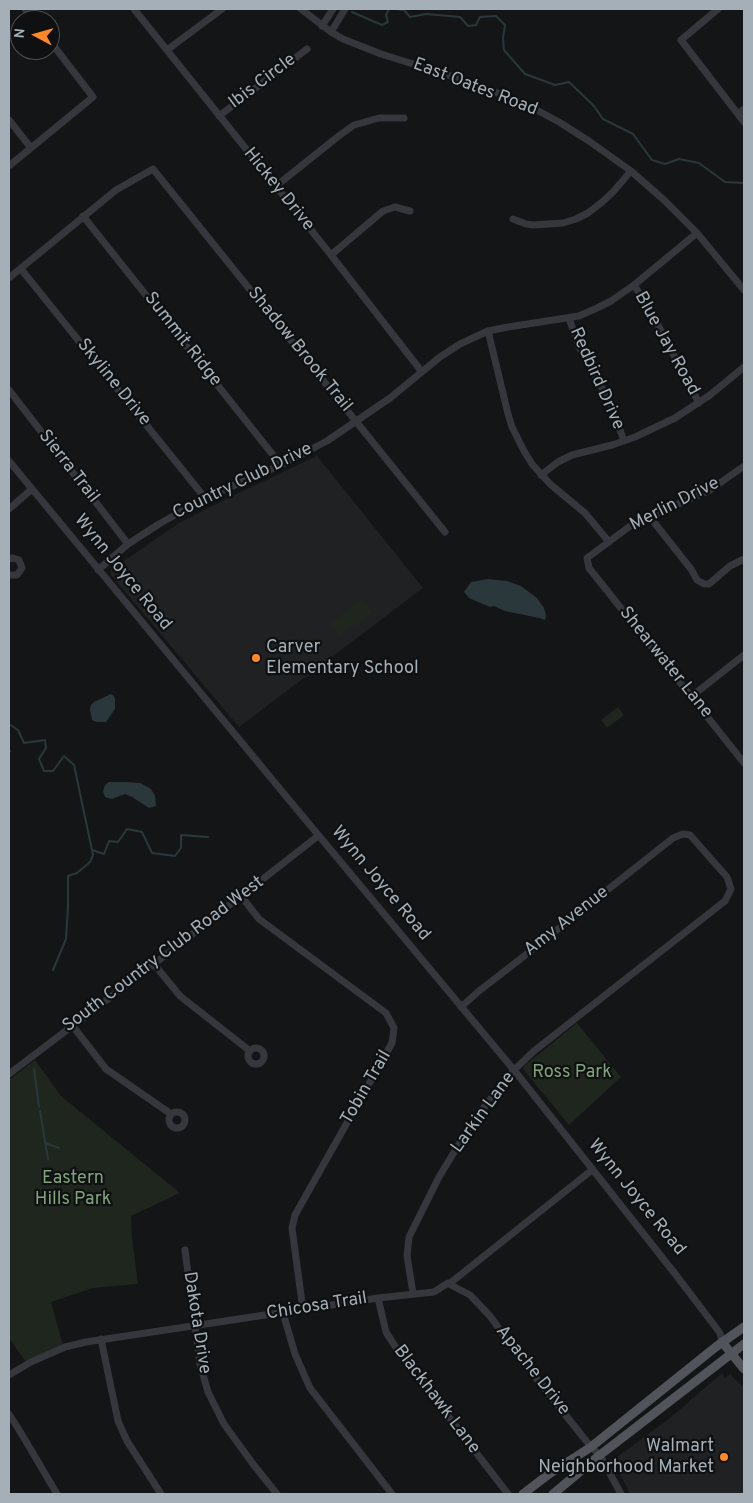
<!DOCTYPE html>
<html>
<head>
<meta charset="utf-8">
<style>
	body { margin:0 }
	#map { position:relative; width:753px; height:1503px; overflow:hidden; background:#141516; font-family:Overpass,sans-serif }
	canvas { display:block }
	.frame { position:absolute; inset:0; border:10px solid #a5afb7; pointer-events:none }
	.north { position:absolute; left:10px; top:10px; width:50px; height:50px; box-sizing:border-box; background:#0f1011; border:1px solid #4b5053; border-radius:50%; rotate:276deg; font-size:14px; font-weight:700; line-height:20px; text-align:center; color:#a5afb7 }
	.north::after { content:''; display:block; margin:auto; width:18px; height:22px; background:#fe8825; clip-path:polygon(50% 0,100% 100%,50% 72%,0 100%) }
</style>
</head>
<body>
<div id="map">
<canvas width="753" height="1503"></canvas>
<div class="frame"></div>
<div class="north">N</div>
</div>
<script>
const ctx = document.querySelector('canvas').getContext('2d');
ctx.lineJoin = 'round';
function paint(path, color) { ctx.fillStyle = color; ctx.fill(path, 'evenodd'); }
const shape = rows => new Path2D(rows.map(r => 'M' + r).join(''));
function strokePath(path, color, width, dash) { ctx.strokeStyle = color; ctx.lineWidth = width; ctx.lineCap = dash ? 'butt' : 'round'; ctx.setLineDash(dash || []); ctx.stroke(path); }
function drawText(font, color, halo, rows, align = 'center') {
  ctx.font = font + ' Overpass,sans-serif'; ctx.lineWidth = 4.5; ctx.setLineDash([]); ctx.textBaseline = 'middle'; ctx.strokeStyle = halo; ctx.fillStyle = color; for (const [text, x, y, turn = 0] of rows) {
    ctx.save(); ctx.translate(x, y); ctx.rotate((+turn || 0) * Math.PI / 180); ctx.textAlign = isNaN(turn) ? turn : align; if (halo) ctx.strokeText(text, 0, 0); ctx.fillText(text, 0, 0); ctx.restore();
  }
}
paint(shape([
	[317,456,423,588,239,727,111,575,111,570,179,523,228,498],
	[722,1373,725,1378,730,1374,744,1388,744,1494,630,1494,613,1460,670,1418]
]), '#202123');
paint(shape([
	[362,598,373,612,354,627,352,625,340,635,330,624],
	[618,707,624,715,607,728,601,720],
	[577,1023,621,1077,569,1125,523,1069,524,1066],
	[35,1060,61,1096,180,1193,131,1216,132,1237,138,1284,93,1288,51,1302,63,1345,25,1361,9,1338,9,1080]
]), '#1e261e');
paint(shape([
	[488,579,507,581,521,586,537,598,544,608,546,615,545,620,539,618,505,611,494,606,490,607,469,598,464,592,471,582],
	[111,694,113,695,115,699,115,709,106,722,96,722,92,720,90,710,91,705,94,702],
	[109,782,126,782,140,783,151,789,155,796,156,806,149,808,132,797,125,794,112,799,108,798,105,797,103,791,105,785]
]), '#2a373b');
strokePath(shape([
	[396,9,404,10,410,17,426,14,460,17,468,26,476,25,480,17,496,16,505,25,503,38,504,50,525,74,555,85,569,82,594,106,603,119,633,134,652,160,665,164,679,159,699,163,725,182,744,183],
	[352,12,382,25,388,22,386,15,389,9],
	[9,724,18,730,24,743,45,740,46,748,39,759,44,771,53,771,64,756,74,765,93,855,90,862,77,873,68,876,68,907,66,939,53,970],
	[9,750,10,751,9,752],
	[92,850,104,854,109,841,118,842,127,829,142,832,152,853,175,856,181,848,181,835,208,837],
	[34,1069,39,1107],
	[40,1111,48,1159],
	[45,1143,59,1148]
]), '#2a373b', 2);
strokePath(shape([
	[25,9,34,20],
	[134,9,331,255,422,372],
	[301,9,331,32,343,39,381,54,448,75,506,96,533,108,559,122,589,141,631,171,664,200,697,233,744,290],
	[718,9,681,40,744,122],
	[322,26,333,9],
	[331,32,345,9],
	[167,50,222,9],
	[738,114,744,109],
	[219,116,307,49],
	[9,120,31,148],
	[9,166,93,97,50,41],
	[276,186,340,135,354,125,379,118,404,118],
	[83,216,281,465],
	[513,219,526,224,534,225,563,223,576,219,588,213,601,203,613,192,631,171],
	[331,255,383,211,395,207,410,211],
	[21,269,205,498],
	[9,278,116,190,153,169,445,532],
	[634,285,650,310,699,403],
	[569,318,579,347,598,380,612,408,624,441],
	[488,331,508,414,512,427,524,451,532,464,550,484,585,513,609,542],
	[9,390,128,544],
	[9,461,290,801,514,1070,676,1275,720,1333,722,1342],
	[744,466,710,490,633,524,587,558,589,568,744,763],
	[541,475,558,462,572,455,612,445,635,437,675,418,710,395,744,367],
	[9,509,32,489],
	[649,516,691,569,697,580,704,584,709,584,730,566,744,559],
	[9,559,13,558,19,560,22,568,17,575,9,575],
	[98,570,128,544,159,524,205,498,281,465,327,441,390,398,440,357,460,344,488,331,508,327,579,316,597,308,611,301,634,285,697,233],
	[692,696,744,655],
	[241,896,259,919,386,1013,394,1028,392,1043,295,1215,292,1228,303,1310],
	[154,964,180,996,250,1051],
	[72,1025,106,1069,171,1114],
	'248 1056a8 8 0 1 1 16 0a8 8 0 1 1-16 0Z',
	[9,1074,154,964,318,836],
	'169 1120a8 8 0 1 1 16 0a8 8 0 1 1-16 0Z',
	[185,1250,200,1364,208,1392,224,1424,253,1464,277,1494],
	[449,1284,470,1295,490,1316,517,1354,591,1447,600,1455,621,1494],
	[413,1293,407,1256,409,1237,439,1177,473,1121,514,1070,534,1051,725,901,731,889,727,877,690,835,683,834,673,838,519,960,479,991,461,1007],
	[378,1298,386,1332,400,1354,508,1494],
	[283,1313,295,1354,310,1388,392,1494],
	[101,1339,118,1421,127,1441,161,1494],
	[9,1375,31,1362,65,1347,86,1342,378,1298,434,1292,448,1283,449,1284,592,1170],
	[9,1414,21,1433,57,1494]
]), '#35373c', 7);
strokePath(shape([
	[722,1342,744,1369],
	[523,1494,549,1474,591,1447,717,1346,744,1327],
	[553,1494,600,1455,744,1344]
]), '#51555b', 9);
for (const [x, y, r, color] of [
	[256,658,5,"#fe8825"],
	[724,1457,5,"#fe8825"]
]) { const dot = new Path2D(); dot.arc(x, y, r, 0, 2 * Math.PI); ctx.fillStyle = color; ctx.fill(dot); strokePath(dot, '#0f1011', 2); }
drawText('18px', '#a5afb7', '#0f1011', [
	["Ibis Circle",263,82,-37],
	["East Oates Road",475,88,21],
	["Hickey Drive",278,190,51],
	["Summit Ridge",182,340,52],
	["Blue Jay Road",666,344,61],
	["Shadow Brook Trail",299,350,51],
	["Redbird Drive",596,379,66],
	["Skyline Drive",113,383,51],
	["Sierra Trail",68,467,52],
	["Country Club Drive",243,482,-26],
	["Merlin Drive",675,505,-27],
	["Wynn Joyce Road",122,573,51],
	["Shearwater Lane",665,663,51],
	["Wynn Joyce Road",380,884,50],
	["Amy Avenue",567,922,-38],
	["South Country Club Road West",164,955,-37],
	["Tobin Trail",367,1088,-60],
	["Larkin Lane",484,1113,-54],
	["Wynn Joyce Road",636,1198,51],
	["Chicosa Trail",317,1307,-9],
	["Dakota Drive",196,1323,81],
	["Apache Drive",532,1371,52],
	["Blackhawk Lane",436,1400,53]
]);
drawText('18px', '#a5afb7', '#0f1011', [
	["Carver",266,648],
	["Elementary School",266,669],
	["Walmart",714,1447,"right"],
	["Neighborhood Market",714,1468,"right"]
], 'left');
drawText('18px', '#81a47b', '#0f1011', [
	["Ross Park",572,1073],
	["Eastern",73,1179],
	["Hills Park",73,1200]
]);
</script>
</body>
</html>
